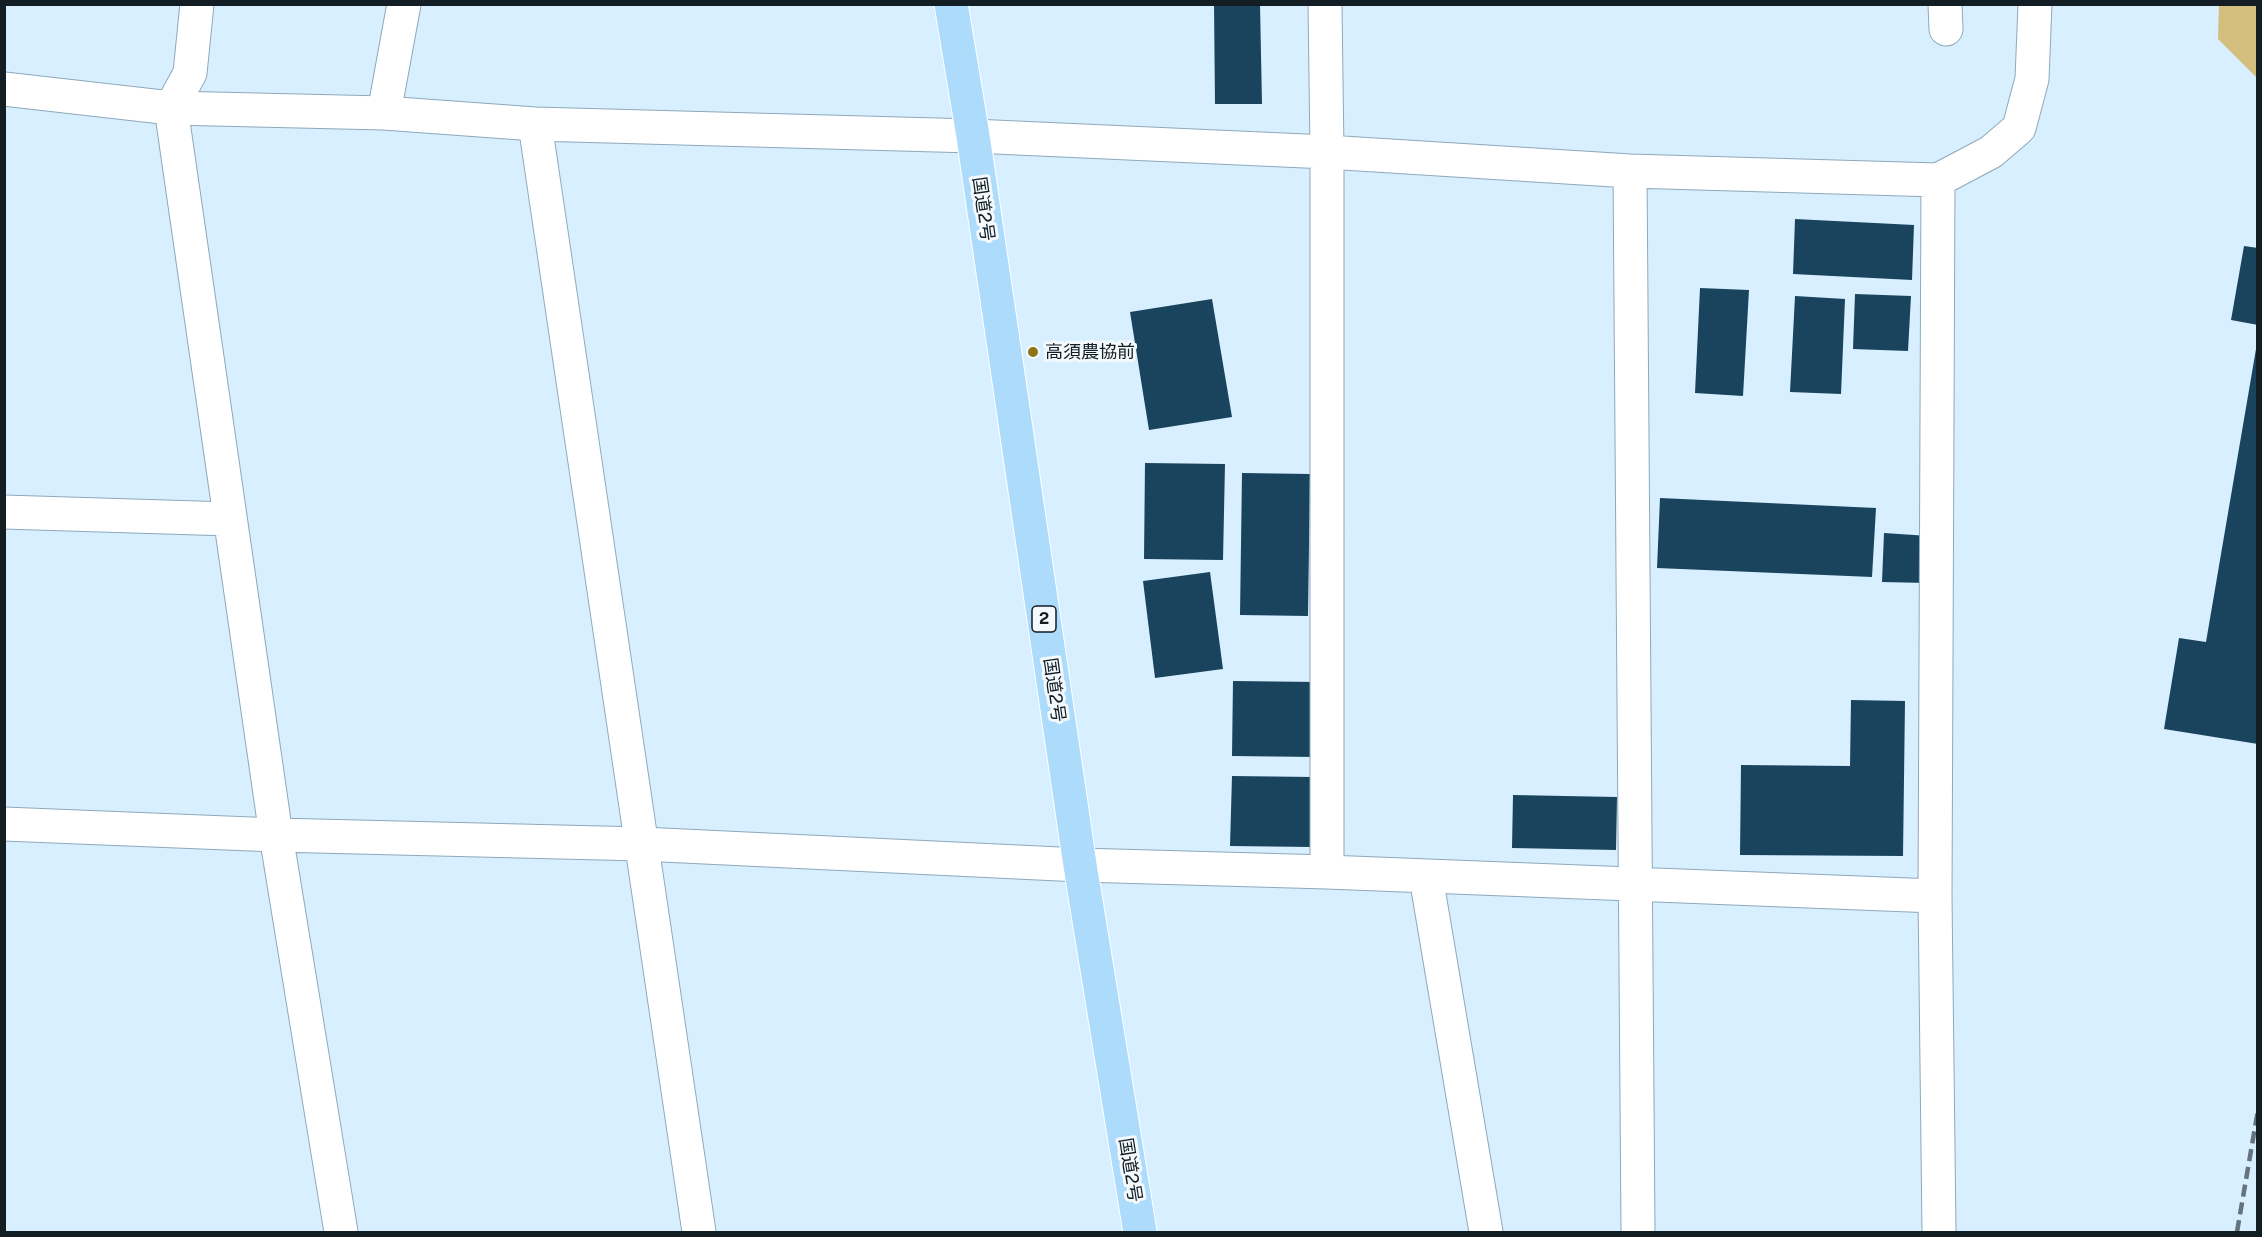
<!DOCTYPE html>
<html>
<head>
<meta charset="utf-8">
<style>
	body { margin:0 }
	#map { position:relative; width:2262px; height:1237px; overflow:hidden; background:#d8efff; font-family:"Public Sans",sans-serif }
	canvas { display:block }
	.frame { position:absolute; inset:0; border:6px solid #131d24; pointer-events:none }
</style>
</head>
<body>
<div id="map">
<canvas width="2262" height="1237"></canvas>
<div class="frame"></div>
</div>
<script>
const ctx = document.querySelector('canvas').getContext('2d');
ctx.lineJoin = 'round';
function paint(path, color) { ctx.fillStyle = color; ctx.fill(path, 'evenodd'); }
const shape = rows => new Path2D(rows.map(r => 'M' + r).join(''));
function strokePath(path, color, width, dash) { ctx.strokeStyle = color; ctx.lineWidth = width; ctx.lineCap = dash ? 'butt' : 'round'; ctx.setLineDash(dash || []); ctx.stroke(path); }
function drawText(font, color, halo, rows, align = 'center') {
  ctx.font = font + ' "Public Sans","Noto Sans JP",sans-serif'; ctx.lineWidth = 6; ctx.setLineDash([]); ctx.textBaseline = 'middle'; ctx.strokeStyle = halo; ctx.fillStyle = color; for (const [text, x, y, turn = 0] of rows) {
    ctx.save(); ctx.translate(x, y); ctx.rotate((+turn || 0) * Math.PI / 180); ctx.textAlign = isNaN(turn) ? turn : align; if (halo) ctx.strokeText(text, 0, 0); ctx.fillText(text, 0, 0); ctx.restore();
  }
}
paint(shape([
	[2219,5,2257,5,2257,78,2218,39]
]), '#d3be7e');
paint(shape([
	[1214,4,1260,4,1262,104,1215,104],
	[1795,219,1914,225,1912,280,1793,274],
	[2244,246,2258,248,2258,325,2231,320],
	[1700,288,1749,290,1743,396,1695,393],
	[1855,294,1911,296,1908,351,1853,349],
	[1795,296,1845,299,1841,394,1790,392],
	[1212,299,1232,417,1149,430,1130,312],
	[2256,349,2258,349,2258,744,2164,729,2179,638,2206,642],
	[1145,463,1225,464,1223,560,1144,559],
	[1242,473,1310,474,1308,616,1240,615],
	[1660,498,1876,508,1872,577,1657,568],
	[1884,533,1929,536,1927,583,1882,582],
	[1210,572,1223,669,1155,678,1143,581],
	[1233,681,1317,682,1316,757,1232,756],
	[1851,700,1905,701,1903,856,1740,855,1741,765,1850,766],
	[1232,776,1313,777,1312,847,1230,846],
	[1513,795,1617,797,1616,850,1512,848]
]), '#1a445d');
const minor = shape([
	[197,4,190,73,171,108,276,835,341,1232],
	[1325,4,1327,152,1327,872],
	[1945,4,1946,29],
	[4,89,171,108,384,113,535,124,973,136,1327,152,1630,171,1938,180,1991,152,2019,128,2032,79,2035,4],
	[384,113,404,4],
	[535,124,699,1232],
	[1630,171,1638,1232],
	[1938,180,1935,896,1939,1232],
	[4,512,230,519],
	[4,824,276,835,642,844,1080,865,1327,872,1935,896],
	[1426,877,1486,1232]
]);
const highway = shape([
	[951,4,973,136,1080,865,1140,1232]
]);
strokePath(minor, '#8da9bc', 35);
strokePath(highway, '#fff', 35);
strokePath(minor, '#fff', 33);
strokePath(highway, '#addbfb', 33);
strokePath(shape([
	[2237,1232,2258,1110]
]), '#64737e', 4.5, [12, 6]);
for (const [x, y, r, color] of [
	[1033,352,6,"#8d7316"]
]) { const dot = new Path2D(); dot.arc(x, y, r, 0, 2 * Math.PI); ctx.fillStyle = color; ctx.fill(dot); strokePath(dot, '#f3f9fd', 2); }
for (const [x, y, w] of [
	[1044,619,24]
]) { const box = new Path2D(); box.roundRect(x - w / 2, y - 13, w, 26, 4.5); ctx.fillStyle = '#f3f9fd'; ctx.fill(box); strokePath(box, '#131d24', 1.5); }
drawText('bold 16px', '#131d24', null, [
	["2",1044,619]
]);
drawText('18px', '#131d24', '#f3f9fd', [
	["国道2号",983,209,82],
	["国道2号",1054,690,82],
	["国道2号",1130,1170,81]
]);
drawText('18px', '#131d24', '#f3f9fd', [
	["高須農協前",1045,352]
], 'left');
</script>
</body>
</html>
